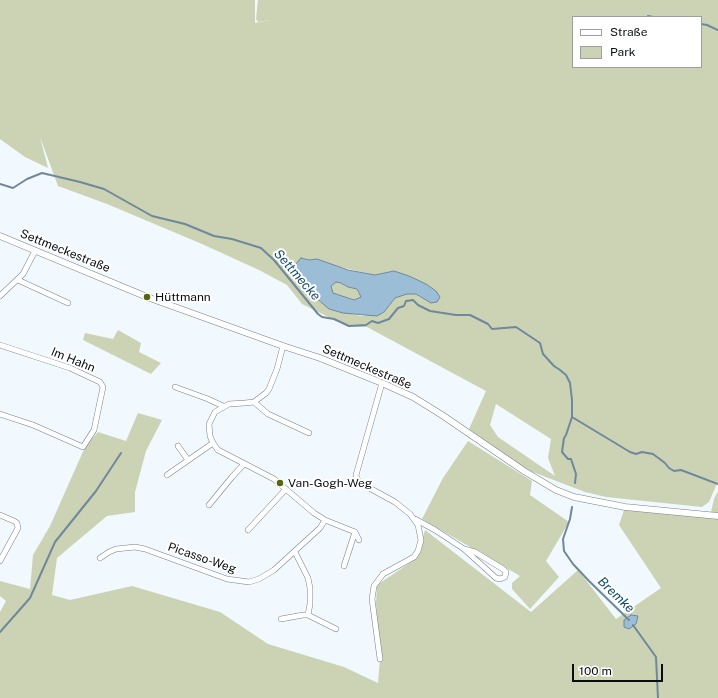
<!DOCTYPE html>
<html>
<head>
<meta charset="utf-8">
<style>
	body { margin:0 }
	#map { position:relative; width:718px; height:698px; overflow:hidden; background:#f1f8fe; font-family:"Public Sans",sans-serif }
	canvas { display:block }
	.legend { position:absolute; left:572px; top:16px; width:130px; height:52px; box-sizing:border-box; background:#fff; border:1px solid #9d9e9f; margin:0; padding:5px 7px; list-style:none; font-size:12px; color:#090d10 }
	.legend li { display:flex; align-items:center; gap:8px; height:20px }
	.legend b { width:20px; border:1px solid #9d9e9f }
	.scale { position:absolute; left:572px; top:664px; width:91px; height:18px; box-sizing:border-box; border:2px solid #090d10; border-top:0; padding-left:5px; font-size:12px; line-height:14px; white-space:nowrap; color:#090d10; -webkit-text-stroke:3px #fff; paint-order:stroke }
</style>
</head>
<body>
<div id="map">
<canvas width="718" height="698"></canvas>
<ul class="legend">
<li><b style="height:5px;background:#fff"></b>Straße</li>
<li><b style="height:11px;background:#cbd3b4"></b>Park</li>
</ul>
<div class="scale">100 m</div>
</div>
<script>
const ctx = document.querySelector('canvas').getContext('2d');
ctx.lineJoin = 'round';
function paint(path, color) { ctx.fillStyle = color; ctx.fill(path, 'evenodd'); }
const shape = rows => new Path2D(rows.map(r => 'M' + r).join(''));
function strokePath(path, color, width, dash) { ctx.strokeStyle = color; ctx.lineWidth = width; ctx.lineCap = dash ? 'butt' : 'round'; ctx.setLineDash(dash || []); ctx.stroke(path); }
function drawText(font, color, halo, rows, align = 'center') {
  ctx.font = font + ' "Public Sans",sans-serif'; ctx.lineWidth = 4; ctx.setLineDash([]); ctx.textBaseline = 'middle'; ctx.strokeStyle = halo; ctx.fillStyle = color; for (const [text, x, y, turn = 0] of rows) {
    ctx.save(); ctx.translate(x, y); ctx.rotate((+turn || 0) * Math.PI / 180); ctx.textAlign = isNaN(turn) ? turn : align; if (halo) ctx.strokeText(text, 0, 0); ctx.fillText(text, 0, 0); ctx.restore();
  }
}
paint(shape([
	[0,0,255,0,255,23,270,20,258,22,256,19,258,0,718,0,718,481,709,502,702,507,606,497,585,492,525,469,469,429,486,391,367,327,349,327,302,304,287,285,259,270,202,244,107,204,58,186,40,137,48,168,25,157,0,139],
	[573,17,701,17,701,67,573,67],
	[301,258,375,275,394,271,409,276,423,299,416,294,407,294,395,298,384,312,361,316,329,309],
	[496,404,551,439,548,458,555,476,498,437,490,425],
	[336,282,341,283,348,287,357,289,361,297,354,300,333,293,331,286],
	[118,330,141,343,139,352,161,363,151,374,83,340,85,333,113,339],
	[138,413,162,420,146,451,135,492,135,512,107,516,57,558,52,595,70,600,132,586,220,612,268,644,344,667,378,683,380,659,376,603,377,585,417,558,425,530,531,612,578,570,616,619,661,588,619,525,625,507,718,518,718,698,0,698,0,612,6,601,0,596,0,581,30,589,33,555,50,526,85,447,98,432,126,441],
	[468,441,532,481,530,495,569,522,546,561,559,577,530,609,512,589,512,583,520,576,422,519,443,478],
	[718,491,718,513,711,512,714,499]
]), '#cbd3b4');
const water = shape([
	[301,258,309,260,317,259,348,270,375,275,394,271,409,276,426,284,436,291,440,297,437,302,431,303,416,294,407,294,395,298,384,312,377,316,343,313,329,309,316,298,294,272,294,266,301,258],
	[336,282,341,283,348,287,357,289,361,297,354,300,333,293,331,286,336,282],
	[631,615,638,616,636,624,629,629,624,627,624,620,631,615]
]);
paint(water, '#9cbdd6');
strokePath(water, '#70889b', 1);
strokePath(shape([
	[648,16,653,17],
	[701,24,707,25,718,30],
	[0,184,13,188,27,179,42,173,80,182,104,189,152,216,185,224,214,236,232,239,261,248,274,260,318,314,322,317,334,319,349,326,366,325,372,321,378,323,389,319,398,308,404,306,406,301,413,300,418,305,430,311,456,315,470,315,488,324,492,329,516,327,540,343,543,354,554,366,560,370,566,375,570,383,572,400,572,417,630,452,636,454,642,452,653,454,665,463,669,468,674,471,681,470,718,484],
	[572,417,566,435,564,438,562,452,568,459,571,459,576,474,575,483],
	[572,507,570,519,563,539,564,551,573,564,589,581,629,620],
	[633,625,656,657,658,698],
	[0,632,30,598,55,542,96,491,121,453]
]), '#70889b', 2);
const minor = shape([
	[18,280,68,303],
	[0,296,23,274,35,251],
	[0,345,70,368,100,382,103,387,94,430,83,447,33,425,0,414],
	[283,346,277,369,269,389,266,393,254,402,245,403,229,404,215,412,209,424,210,436,213,443,218,450,274,479,314,513,325,520,355,532,359,540],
	[175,387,208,399,223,406],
	[254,402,268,414,309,433],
	[178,446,188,460],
	[167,475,213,443],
	[209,505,232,477,244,464],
	[0,515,14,521,17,523,18,528,0,561],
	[415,519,435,530,464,549,475,552,503,569,506,572,505,577,500,579,496,578,464,549],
	[248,530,286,489],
	[100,558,109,552,116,549,135,547,145,549,227,579,249,582,259,579,274,570,320,528,325,520],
	[344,566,355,532],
	[308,615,336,629],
	[281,619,303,615,308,615,310,604,310,588,308,578,295,552],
	[380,659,372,599,374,586,383,574,414,557,418,551,421,540,418,525,410,514,395,502,362,484,357,479,356,475,382,383]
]);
const tertiary = shape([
	[0,236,147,297,283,346,320,358,382,383,413,397,442,415,524,471,556,490,574,497,625,507,718,516]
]);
strokePath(minor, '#76818a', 6);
strokePath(tertiary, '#76818a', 7);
strokePath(minor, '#fff', 5);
strokePath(tertiary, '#fff', 6);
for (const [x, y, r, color] of [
	[147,297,4,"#57650b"],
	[280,483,4,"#57650b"]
]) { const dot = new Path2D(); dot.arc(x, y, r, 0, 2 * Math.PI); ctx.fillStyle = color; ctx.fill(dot); strokePath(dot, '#fff', 1.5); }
drawText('12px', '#090d10', '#fff', [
	["Settmeckestraße",65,251,22],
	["Im Hahn",73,360,22],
	["Settmeckestraße",367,367,23],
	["Picasso-Weg",202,558,19]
]);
drawText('12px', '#090d10', '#fff', [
	["Hüttmann",155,297],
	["Van-Gogh-Weg",288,483]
], 'left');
drawText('italic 13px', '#134b6d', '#fff', [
	["Settmecke",297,275,49],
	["Bremke",616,595,44]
]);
</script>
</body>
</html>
